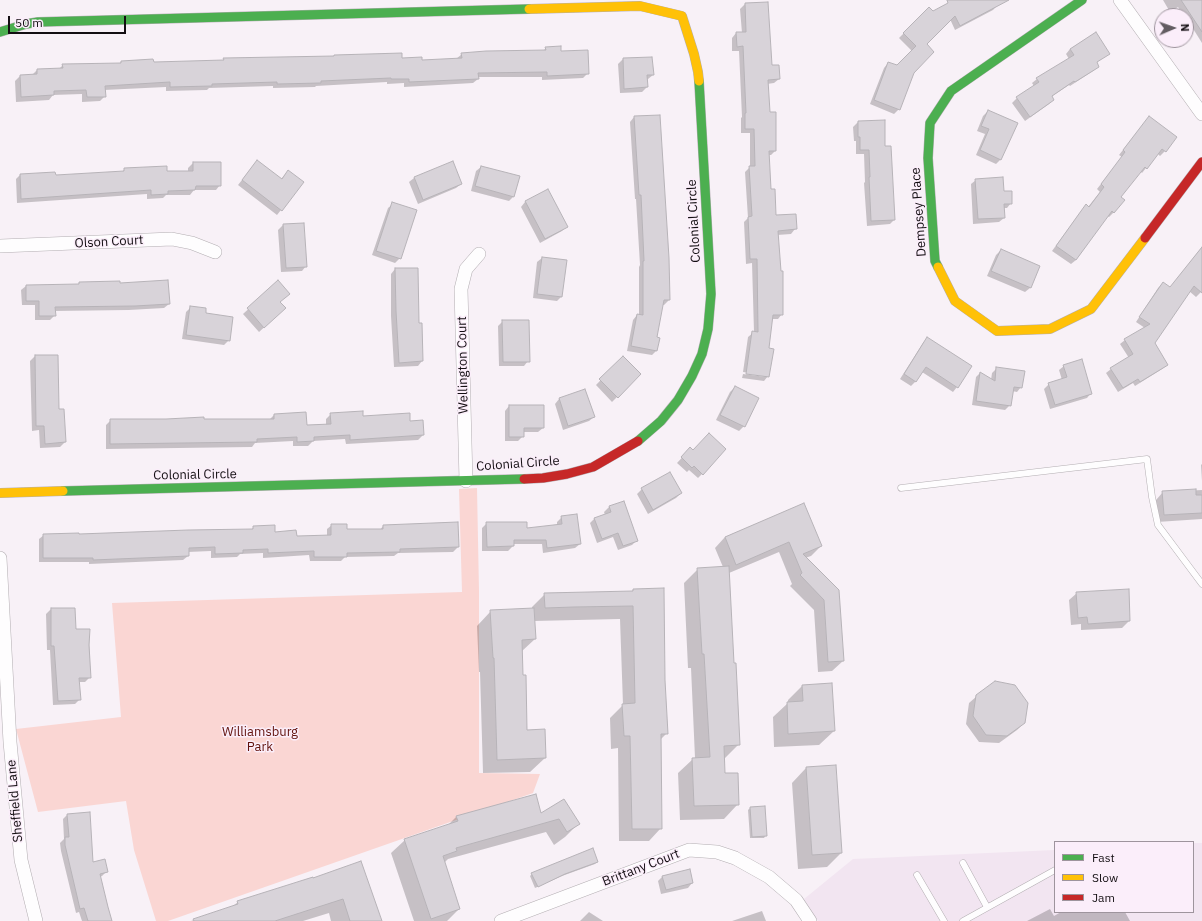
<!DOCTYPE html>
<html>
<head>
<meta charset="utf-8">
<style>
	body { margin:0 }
	#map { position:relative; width:1202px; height:921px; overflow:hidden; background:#f8f1f7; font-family:"IBM Plex Sans",sans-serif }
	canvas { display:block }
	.legend { position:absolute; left:1054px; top:841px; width:140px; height:72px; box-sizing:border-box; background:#fbeefa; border:1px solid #9e949d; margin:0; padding:5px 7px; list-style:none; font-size:12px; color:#130e12 }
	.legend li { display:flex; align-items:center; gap:8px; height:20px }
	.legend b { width:20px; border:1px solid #9e949d }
	.north { position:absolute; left:1154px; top:8px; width:40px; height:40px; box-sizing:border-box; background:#fbeefa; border:1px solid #9e949d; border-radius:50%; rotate:88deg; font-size:11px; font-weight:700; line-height:16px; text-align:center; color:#130e12 }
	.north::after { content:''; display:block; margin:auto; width:14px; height:18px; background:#635d62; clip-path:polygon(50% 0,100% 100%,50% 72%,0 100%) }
	.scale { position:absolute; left:8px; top:16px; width:118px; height:18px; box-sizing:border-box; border:2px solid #130e12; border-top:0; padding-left:5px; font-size:12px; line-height:14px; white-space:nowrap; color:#130e12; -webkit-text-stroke:3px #fbeefa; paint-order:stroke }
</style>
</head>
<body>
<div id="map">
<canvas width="1202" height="921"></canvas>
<ul class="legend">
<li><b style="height:5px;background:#4caf50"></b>Fast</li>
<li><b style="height:5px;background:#ffc107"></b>Slow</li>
<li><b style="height:5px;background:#c62828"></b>Jam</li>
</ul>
<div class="north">N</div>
<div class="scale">50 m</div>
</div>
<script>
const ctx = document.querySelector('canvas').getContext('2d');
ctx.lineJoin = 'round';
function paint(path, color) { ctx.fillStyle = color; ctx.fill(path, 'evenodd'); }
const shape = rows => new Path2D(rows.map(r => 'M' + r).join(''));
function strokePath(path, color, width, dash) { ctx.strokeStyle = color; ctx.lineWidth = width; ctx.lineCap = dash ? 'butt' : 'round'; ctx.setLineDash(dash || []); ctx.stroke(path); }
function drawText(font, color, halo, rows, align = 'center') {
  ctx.font = font + ' "IBM Plex Sans",sans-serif'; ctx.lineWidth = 3; ctx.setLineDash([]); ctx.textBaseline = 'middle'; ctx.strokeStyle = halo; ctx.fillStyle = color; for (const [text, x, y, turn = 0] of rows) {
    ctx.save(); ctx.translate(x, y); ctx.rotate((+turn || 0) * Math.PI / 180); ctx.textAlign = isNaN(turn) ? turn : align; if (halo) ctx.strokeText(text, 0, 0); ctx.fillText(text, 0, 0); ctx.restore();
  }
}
paint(shape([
	[1193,843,1202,843,1202,921,818,921,804,899,853,859,1055,850,1055,912,1193,912]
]), '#f2e5f1');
paint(shape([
	[477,488,479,591,479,773,540,774,533,793,168,921,156,921,134,850,126,801,38,812,16,729,121,717,112,603,462,592,459,489]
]), '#fad6d3');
paint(shape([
	[957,0,1002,0,993,10,955,30,950,19,925,44,899,109,894,114,870,104,884,68,888,63,898,67,913,52,899,38,929,8,933,12],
	[1163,0,1202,0,1202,43,1192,27,1191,28,1186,20,1186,16,1184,16,1178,7,1170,12],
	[745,4,771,66,779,79,774,83,767,84,769,113,776,150,771,155,768,155,770,190,775,216,795,229,791,234,777,235,782,314,778,319,772,319,768,349,768,376,764,381,742,378,743,374,766,377,766,375,743,372,748,337,754,332,752,263,746,264,744,222,748,218,745,172,750,167,750,133,741,133,741,118,742,117,739,51,732,51,732,38,736,33,742,33,740,9],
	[1095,33,1108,54,1096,63,1098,67,1093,71,1070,86,1069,85,1051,97,1053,100,1049,104,1025,121,1012,103,1017,98,1034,86,1032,83,1037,79,1069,59,1066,54,1070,49],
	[546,48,560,52,588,73,583,78,542,80,542,77,478,77,478,79,473,83,404,87,404,83,387,84,387,82,316,86,315,87,273,88,273,86,209,88,207,90,166,91,166,87,104,90,105,96,100,101,82,102,82,94,53,95,49,100,16,102,15,81,20,76,32,75,37,70,59,69,63,65,119,64,121,62,153,63,222,61,224,59,401,59,421,61,456,59,462,54,543,51],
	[623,59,653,75,648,79,646,79,647,87,642,92,620,93,618,64],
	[988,111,1001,159,996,164,976,155,985,134,977,131,983,116],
	[634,117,669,300,664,305,662,305,656,338,657,350,652,355,627,351,633,320,637,315,639,315,639,267,640,265,636,199,635,199,630,122],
	[1149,117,1165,151,1160,156,1157,153,1146,168,1142,173,1140,171,1120,197,1114,212,1109,217,1107,216,1076,260,1071,264,1052,251,1082,210,1088,207,1100,192,1097,189,1122,157,1119,155],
	[884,121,884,147,894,220,890,224,867,226,864,183,865,182,864,154,856,154,856,141,854,141,853,127,858,122],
	[257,161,281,179,288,171,281,210,277,215,238,185],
	[453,162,461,184,456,188,418,204,409,182,414,178],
	[193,163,220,185,216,190,194,190,190,195,166,195,163,198,147,199,147,194,17,203,16,179,20,175,55,176,122,172,125,169,166,172,188,172,188,168],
	[481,167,513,197,509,201,471,191,476,171],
	[976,180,1003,192,1011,203,1007,208,1003,208,1004,218,999,222,973,224,971,184],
	[547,190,566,227,562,231,540,243,521,207,525,202],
	[393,204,400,258,395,263,372,255,388,208],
	[303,224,306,266,302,271,281,272,278,230,283,225],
	[1202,247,1202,291,1196,297,1189,291,1154,343,1167,365,1162,369,1135,386,1133,383,1118,392,1106,373,1111,369,1129,358,1120,344,1125,340,1145,328,1136,322,1158,288,1163,283,1170,288],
	[1001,250,1030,288,1025,292,987,276,996,255],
	[542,258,566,261,561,297,557,301,533,298,537,262],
	[395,269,418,324,421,324,422,361,418,366,394,367,391,316,391,274],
	[278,282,280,313,259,332,243,314],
	[79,283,119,284,169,304,164,308,129,310,54,311,55,315,50,320,35,320,35,305,22,305,21,290,26,286,78,285],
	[191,307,205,314,229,340,224,345,182,339,186,312],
	[503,321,528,361,524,366,499,366,498,326],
	[927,339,957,387,953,392,922,372,915,382,911,386,900,379,923,343],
	[35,356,58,410,65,442,60,447,40,448,39,430,32,431,30,361],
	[623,357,640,374,612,402,596,385],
	[1064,366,1091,393,1087,398,1050,409,1044,389,1049,384,1062,380,1059,370],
	[997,368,1021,387,1017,392,1012,391,1010,405,1005,410,972,405,976,377,980,373,991,380,992,373],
	[735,387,744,426,739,431,716,420,730,392],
	[585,390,594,417,589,421,563,430,555,404,559,399],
	[509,406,543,428,538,432,523,432,523,436,518,441,505,441,505,411],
	[331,414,409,422,422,421,423,435,418,440,346,444,345,439,313,441,308,446,293,446,293,441,255,443,252,447,106,449,106,425,111,420,269,420,274,415,306,426,326,426,326,419],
	[690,449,693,451,702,474,698,478,689,470,687,472,677,463],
	[1202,464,1202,481,1201,465],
	[642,489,681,493,676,498,648,514,637,494],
	[1202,490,1202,519,1157,522,1156,500,1163,492],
	[623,502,637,540,632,545,618,550,613,537,597,543,590,523,595,518,605,515,604,512,609,507],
	[803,504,821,546,811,556,805,558,838,591,843,661,832,671,818,672,814,610,790,586,792,584,779,552,729,573,733,664,739,744,724,759,724,774,738,804,724,819,680,820,678,773,693,759,695,758,691,668,688,668,684,583,698,569,723,567,715,548,725,537],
	[562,517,580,544,575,548,543,553,542,544,513,544,513,546,508,551,482,551,482,528,487,523,526,529,557,525,557,522],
	[332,525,346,530,380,530,383,526,458,547,453,552,398,553,394,556,345,557,341,561,310,561,309,555,263,558,263,553,240,554,237,557,211,558,211,551,188,552,188,556,183,560,89,564,89,562,39,562,39,539,44,535,251,530,254,527,296,537,327,536,327,529],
	[633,590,664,680,667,733,660,740,661,828,649,841,619,841,618,748,611,749,610,718,623,705,620,619,534,621,535,639,521,652,526,731,545,758,530,772,483,773,480,672,479,672,477,626,491,611,532,610,532,607,545,594,631,592],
	[1077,593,1129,621,1122,628,1081,630,1081,624,1071,625,1069,600],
	[51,609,74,609,75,630,89,630,90,677,85,682,79,682,80,699,75,704,53,705,50,650,47,650,46,614],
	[802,686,834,731,819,745,774,747,773,717,788,703,788,700],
	[977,696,1024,723,1017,730,999,743,979,742,966,724,969,703],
	[835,767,841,853,827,867,798,869,792,783,806,768],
	[563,800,579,823,565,837,554,845,546,832,448,859,444,863,459,909,447,921,414,921,391,853,405,840,447,826,456,817,541,815],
	[750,808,766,835,764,838,750,838,748,810],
	[67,815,93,863,107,871,102,876,100,877,111,921,82,921,79,912,76,913,61,851,60,843,64,839,63,819],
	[597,862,595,864,562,876,535,888,530,876,532,874],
	[662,877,692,883,688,888,661,894,658,881],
	[312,878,381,921,331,921,329,913,303,921,191,921,233,906,238,902],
	[1050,909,1054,916,1061,912,1125,912,1130,921,1027,921],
	[762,911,766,921,732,921],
	[589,912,603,921,580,921]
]), '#0003');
const building = shape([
	[947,0,1009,0,960,26,955,16,927,44,934,52,914,73,900,110,874,100,888,62,897,65,916,46,903,33,929,7,933,11,948,3,947,0],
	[1181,0,1202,0,1202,32,1181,0],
	[768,2,772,65,779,65,780,79,768,80,770,112,776,112,776,151,769,151,771,189,775,189,776,215,796,214,797,229,778,231,781,271,783,271,783,315,773,315,769,348,774,349,769,377,746,374,752,331,758,332,757,259,750,259,748,217,752,216,749,166,755,166,754,129,745,129,745,113,746,113,743,46,737,47,736,32,746,32,745,3,768,2],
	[1096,32,1110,54,1097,62,1099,67,1075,82,1074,81,1052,96,1054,100,1030,117,1016,97,1039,82,1036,78,1074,55,1070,49,1096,32],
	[561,46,561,51,588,50,589,74,547,76,547,72,478,73,479,79,409,82,409,79,391,79,391,78,321,81,321,83,277,84,277,82,212,84,212,86,170,87,170,82,105,86,106,97,87,97,86,90,54,91,54,95,21,97,20,75,37,74,37,69,63,68,62,64,121,63,121,61,153,59,154,62,224,60,223,58,334,56,334,55,402,53,402,58,422,57,422,60,462,58,461,53,486,51,546,50,545,47,561,46],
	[652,57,654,75,647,75,648,87,624,89,623,58,652,57],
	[988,110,1018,123,1001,160,980,150,989,129,981,126,988,110],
	[660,115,669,258,670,300,664,300,657,337,660,338,657,351,631,346,637,314,643,315,643,261,644,261,641,195,639,195,634,116,660,115],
	[1149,116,1177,137,1166,152,1162,149,1147,169,1145,167,1121,197,1125,200,1114,213,1112,211,1076,260,1056,246,1086,204,1089,207,1104,187,1101,184,1125,152,1123,150,1149,116],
	[885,120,885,146,891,146,895,220,871,221,869,177,870,177,869,150,860,150,860,137,858,137,858,121,885,120],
	[257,160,282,179,288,170,304,182,282,211,242,180,257,160],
	[453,161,462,184,423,200,414,177,453,161],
	[193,162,221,162,221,186,196,186,195,190,168,191,168,194,151,195,151,190,21,199,20,174,55,172,56,175,124,171,124,168,167,166,167,171,193,171,193,162],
	[481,166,520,176,514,197,475,186,481,166],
	[1003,177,1004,191,1012,191,1012,204,1004,204,1005,218,978,219,975,179,1003,177],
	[548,189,568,227,545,239,525,201,548,189],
	[392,202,417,210,401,259,376,251,392,202],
	[304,223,307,267,286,268,283,224,304,223],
	[1202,247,1202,293,1194,286,1155,343,1168,365,1140,382,1138,379,1123,388,1110,368,1133,354,1124,339,1150,324,1139,317,1163,282,1170,287,1202,247],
	[1001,249,1040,266,1031,288,991,271,1001,249],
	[542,257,567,260,562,297,537,294,542,257],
	[395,268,418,268,419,323,422,323,423,361,399,363,396,311,395,268],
	[168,280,170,304,135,306,55,307,56,316,39,316,39,301,26,301,26,285,79,284,79,282,120,281,120,283,168,280],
	[278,280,290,294,280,302,286,308,264,328,247,308,278,280],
	[190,306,206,308,206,313,233,317,230,341,186,335,190,306],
	[502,320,529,320,530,362,503,362,502,320],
	[927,337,972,366,958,388,926,367,916,382,904,374,927,337],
	[35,355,58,355,59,409,64,409,66,442,45,444,44,426,36,426,35,355],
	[623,356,641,374,618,398,599,379,623,356],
	[1082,359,1092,394,1055,405,1048,383,1067,377,1063,365,1082,359],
	[996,367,1025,371,1022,388,1014,387,1011,406,976,401,980,372,995,381,996,367],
	[735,386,759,398,745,427,720,415,735,386],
	[585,389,595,417,568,426,559,398,585,389],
	[509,405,544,405,544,428,524,428,524,437,509,437,509,405],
	[363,411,363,416,410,413,410,421,423,420,424,435,350,440,350,435,314,437,314,441,297,442,297,437,257,439,257,442,110,444,110,419,166,419,204,417,204,419,274,419,274,414,306,412,307,425,331,424,330,413,363,411],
	[709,433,726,449,703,475,694,466,692,468,681,457,690,447,693,450,709,433],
	[670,472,682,493,653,510,641,488,670,472],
	[1196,489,1196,495,1202,495,1202,513,1164,515,1162,491,1196,489],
	[624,501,638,541,623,546,618,533,602,539,594,518,611,512,609,506,624,501],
	[804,503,822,546,803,554,839,590,844,661,828,662,824,600,800,575,802,573,789,542,736,565,725,537,804,503],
	[577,514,581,544,547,548,546,540,514,540,514,546,487,547,486,522,527,522,527,528,562,524,561,516,577,514],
	[458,522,459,547,400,549,400,552,347,553,347,557,314,557,314,551,268,553,268,549,243,550,243,553,215,554,215,547,189,548,189,556,93,560,93,558,43,558,43,534,79,533,79,534,188,530,253,529,253,526,275,525,275,532,296,530,297,536,331,535,331,524,347,524,347,529,383,529,383,525,458,522],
	[729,566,734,663,736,663,740,745,724,746,725,773,738,773,739,805,694,806,692,758,710,757,704,654,702,654,697,568,729,566],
	[664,588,665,680,668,734,661,734,662,829,632,829,630,736,624,736,622,704,635,703,633,606,574,607,545,608,544,593,633,591,633,589,664,588],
	[1129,589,1130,621,1088,624,1087,617,1078,618,1076,592,1129,589],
	[51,608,75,608,76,629,90,629,89,645,91,678,79,678,81,700,58,701,54,646,51,646,51,608],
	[534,608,536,639,522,640,523,675,526,675,527,730,545,729,546,758,497,760,494,658,493,658,490,610,534,608],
	[995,681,1015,685,1028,703,1025,723,1007,736,986,735,973,716,976,695,995,681],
	[832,683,835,731,788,734,787,702,803,701,802,685,832,683],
	[836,765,842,853,812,855,806,767,836,765],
	[536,794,541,813,564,799,580,824,567,832,559,819,456,848,457,851,443,856,460,909,431,919,404,839,458,821,456,816,536,794],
	[765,806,767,836,752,837,750,807,765,806],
	[90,812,93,862,105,859,108,872,100,874,108,907,112,921,88,921,84,908,80,909,65,845,65,837,69,837,67,814,90,812],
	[593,848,598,862,565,874,538,887,531,873,593,848],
	[361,861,382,921,350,921,343,899,275,921,194,921,193,919,238,904,237,901,313,877,313,878,361,861],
	[690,869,693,883,666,890,662,876,690,869]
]);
paint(building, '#d8d3d9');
strokePath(building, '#b7b3b8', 1);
const lane = shape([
	[901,488,1147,459,1152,497,1158,525,1202,584],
	[963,863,987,907],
	[917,875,944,921],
	[963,921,1055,870]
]);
const street = shape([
	[1120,0,1202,114],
	[0,246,172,239,192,243,215,252],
	[466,481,461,289,466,269,479,254],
	[0,558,10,742,21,860,36,921],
	[501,921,689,850,717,852,735,858,769,877,796,900,810,921]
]);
const fast = shape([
	[0,32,26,24,38,22,529,9],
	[938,267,935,261,928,158,930,123,951,91,1082,0],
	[638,441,661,421,678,400,692,376,702,354,708,329,711,294,699,81],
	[63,491,524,479]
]);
const slow = shape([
	[529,9,640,6,682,16,694,54,698,72,699,81],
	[938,267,955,301,997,331,1050,329,1091,309,1145,238],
	[0,493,63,491]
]);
const jam = shape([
	[1145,238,1202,162],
	[524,479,543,478,567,474,593,467,638,441]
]);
strokePath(lane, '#b3aeb2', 7);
strokePath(street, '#b3aeb2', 14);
strokePath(fast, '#b3aeb2', 10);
strokePath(slow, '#b3aeb2', 10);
strokePath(jam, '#b3aeb2', 10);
strokePath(lane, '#fefdfe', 6);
strokePath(street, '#fefdfe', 13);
strokePath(fast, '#4caf50', 9);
strokePath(slow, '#ffc107', 9);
strokePath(jam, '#c62828', 9);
drawText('13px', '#130e12', '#fbeefa', [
	["Dempsey Place",919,212,-94],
	["Colonial Circle",694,221,-93],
	["Olson Court",109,242,-3],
	["Wellington Court",463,365,-91],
	["Colonial Circle",518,464,-4],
	["Colonial Circle",195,475,-1],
	["Sheffield Lane",15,801,-95],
	["Brittany Court",641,868,-21]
]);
drawText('13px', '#62120c', '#fbeefa', [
	["Williamsburg",260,732],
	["Park",260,747]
]);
</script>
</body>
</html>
